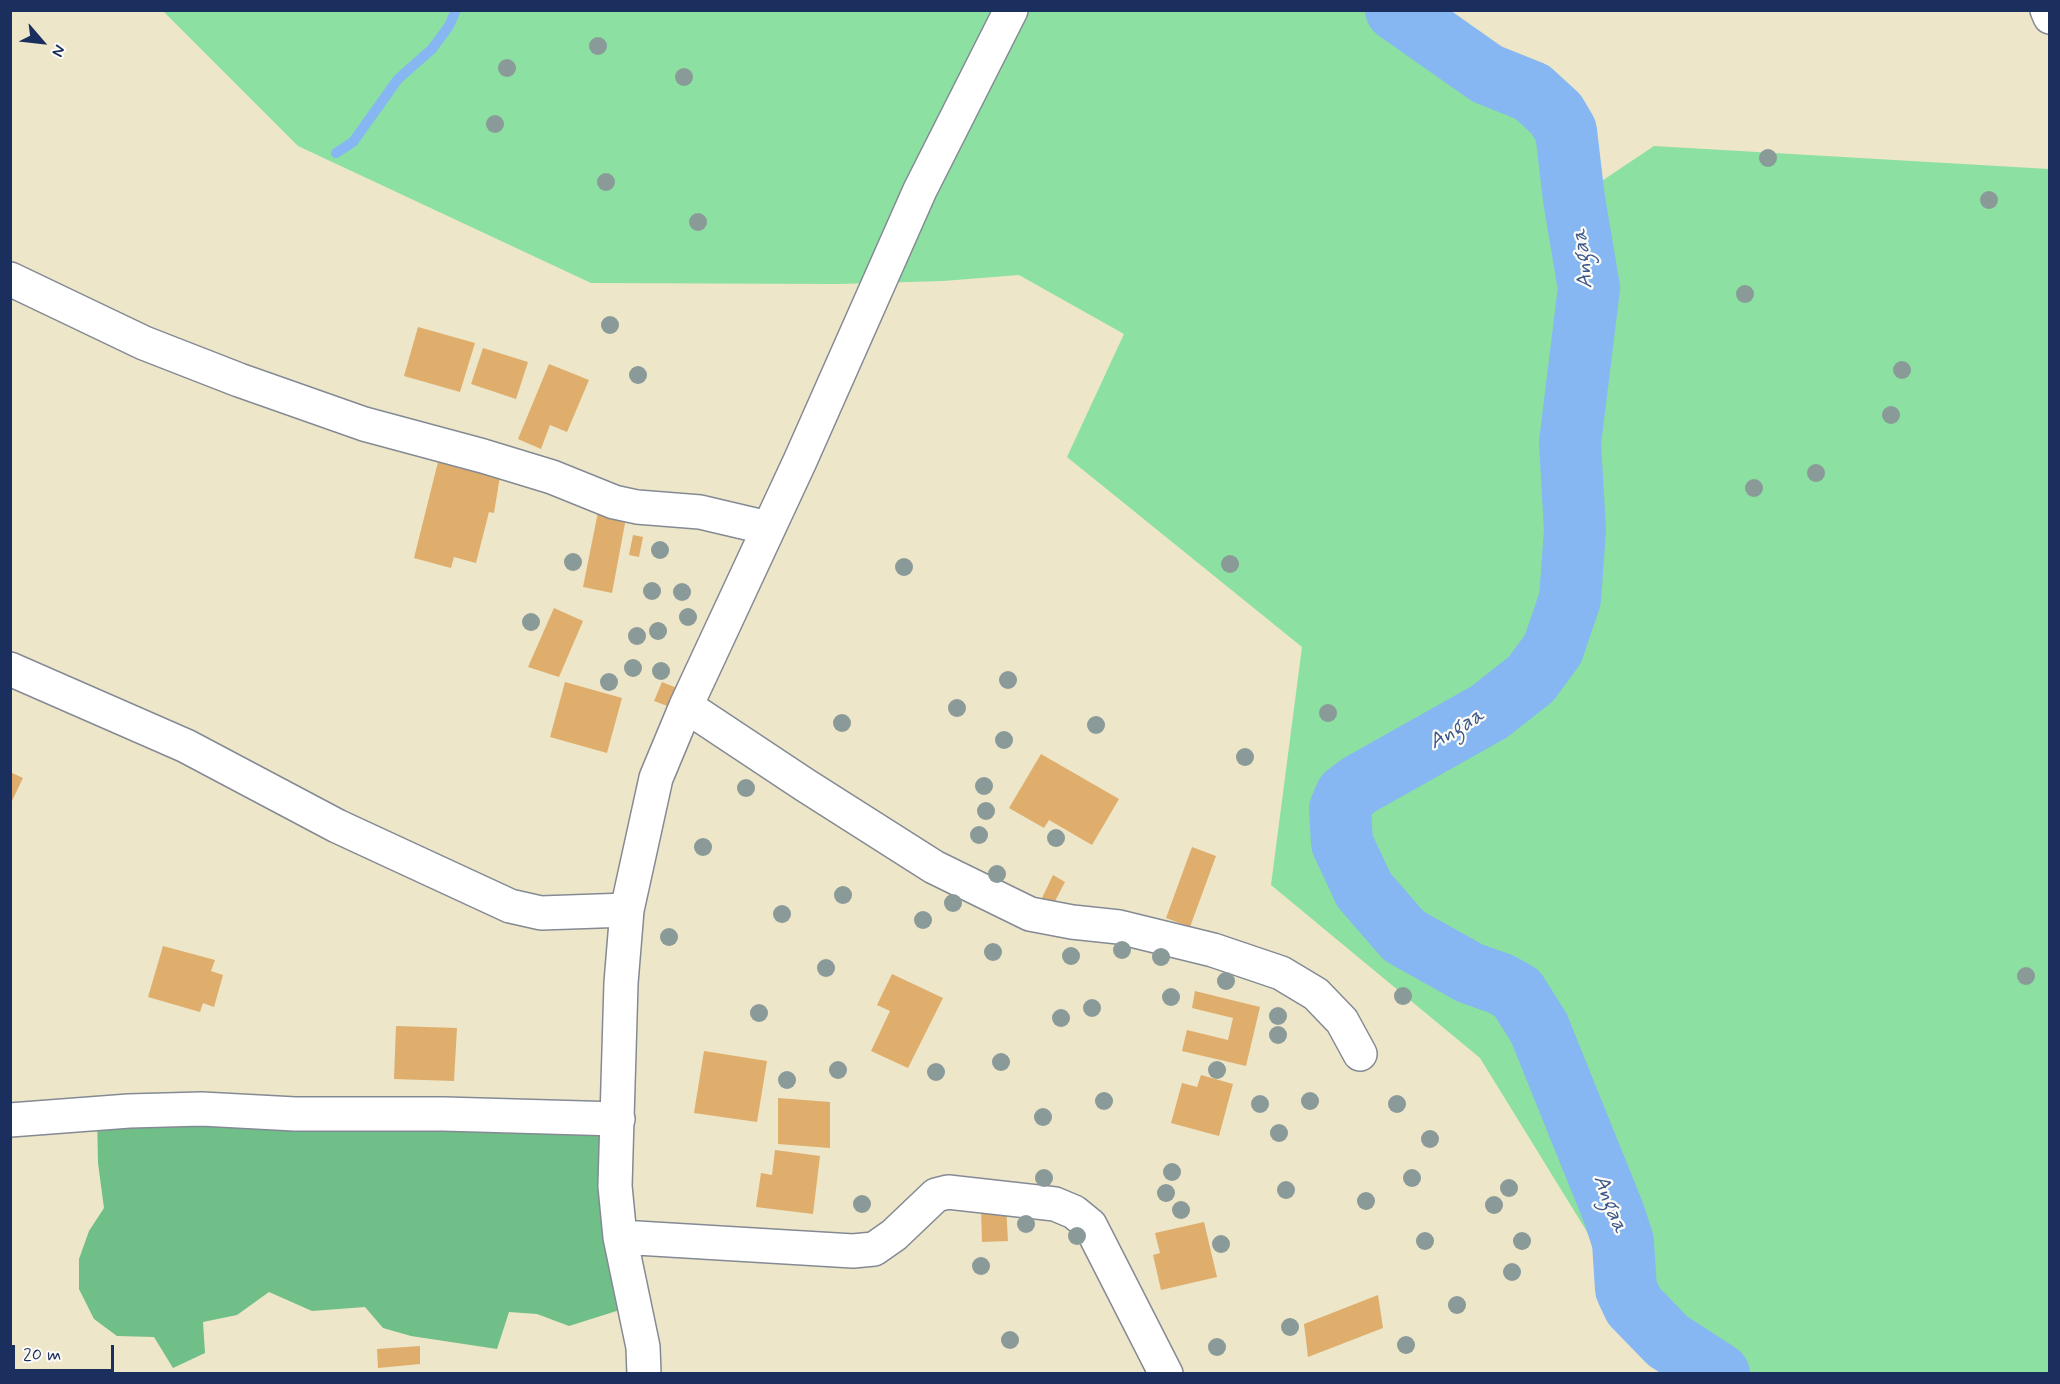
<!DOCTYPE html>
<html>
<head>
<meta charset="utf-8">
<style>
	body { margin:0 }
	#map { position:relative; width:2060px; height:1384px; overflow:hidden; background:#ede6c9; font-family:Mynerve,sans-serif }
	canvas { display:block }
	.frame { position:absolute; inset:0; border:12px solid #1b2f5e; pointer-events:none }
	.north { position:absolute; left:12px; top:12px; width:60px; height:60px; -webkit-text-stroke:4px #fdfcf7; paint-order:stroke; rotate:118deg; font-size:16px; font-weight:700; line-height:24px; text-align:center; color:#1b2f5e }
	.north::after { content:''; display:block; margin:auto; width:21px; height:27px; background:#1b2f5e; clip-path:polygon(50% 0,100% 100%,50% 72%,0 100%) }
	.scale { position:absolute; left:12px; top:1345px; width:102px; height:27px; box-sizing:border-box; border:3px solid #1b2f5e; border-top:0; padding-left:8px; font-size:18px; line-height:21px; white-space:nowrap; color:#1b2f5e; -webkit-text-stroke:4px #fdfcf7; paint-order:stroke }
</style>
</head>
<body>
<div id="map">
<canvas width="2060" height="1384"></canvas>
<div class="frame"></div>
<div class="north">N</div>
<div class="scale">20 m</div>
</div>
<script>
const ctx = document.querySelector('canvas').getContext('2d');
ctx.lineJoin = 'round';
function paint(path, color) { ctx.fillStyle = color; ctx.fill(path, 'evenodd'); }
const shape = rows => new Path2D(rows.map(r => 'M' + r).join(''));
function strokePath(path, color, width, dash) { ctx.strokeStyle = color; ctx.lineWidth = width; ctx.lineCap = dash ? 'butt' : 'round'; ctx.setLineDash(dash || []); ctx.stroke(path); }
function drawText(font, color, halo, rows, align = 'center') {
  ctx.font = font + ' Mynerve,sans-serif'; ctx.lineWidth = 4.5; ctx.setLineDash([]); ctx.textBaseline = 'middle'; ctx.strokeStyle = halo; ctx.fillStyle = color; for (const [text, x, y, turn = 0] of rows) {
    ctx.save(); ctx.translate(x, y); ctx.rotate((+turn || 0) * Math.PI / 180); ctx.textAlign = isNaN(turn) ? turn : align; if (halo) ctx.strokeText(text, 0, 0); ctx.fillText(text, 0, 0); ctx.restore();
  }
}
paint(shape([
	[163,11,1396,11,1487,74,1532,92,1556,114,1566,131,1575,199,1654,146,2049,169,2049,1373,1674,1373,1480,1058,1271,885,1302,647,1067,457,1124,334,1019,275,943,281,839,284,591,283,298,146]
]), '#8be0a2');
paint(shape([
	[610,1111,626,1308,569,1326,537,1314,509,1312,497,1349,411,1336,383,1328,365,1307,312,1311,269,1292,237,1315,203,1322,205,1353,173,1368,154,1337,117,1336,94,1319,79,1289,79,1259,89,1231,104,1208,98,1163,97,1114]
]), '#70be88');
strokePath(shape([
	[336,153,353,142,398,79,432,49,449,26,456,10]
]), '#86b7f2', 10);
strokePath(shape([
	[1396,10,1487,74,1532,92,1556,114,1566,131,1574,199,1589,288,1570,443,1575,530,1570,599,1553,649,1531,679,1489,712,1359,785,1346,795,1340,809,1342,843,1364,890,1404,936,1470,973,1501,984,1517,993,1539,1028,1614,1214,1623,1242,1626,1289,1634,1306,1668,1341,1719,1374]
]), '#86b7f2', 62);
paint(shape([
	[418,327,475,343,460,392,404,376],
	[483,348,528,362,516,399,471,384],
	[549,364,589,380,567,432,550,425,541,449,518,439],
	[440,454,501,470,494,513,489,512,476,563,454,557,451,568,414,558],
	[598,512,626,518,612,593,583,587],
	[633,535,643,537,639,557,629,555],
	[554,608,583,621,559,677,528,667],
	[565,682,622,698,607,753,550,737],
	[662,682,677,688,670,707,654,701],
	[1041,754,1119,799,1092,845,1049,820,1044,828,1009,808],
	[10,772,23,778,10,805],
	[1192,847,1216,856,1190,927,1166,918],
	[1053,875,1065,882,1053,905,1041,900],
	[163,946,215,960,211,971,223,975,214,1007,203,1003,200,1012,148,997],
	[892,974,943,998,908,1068,871,1051,890,1011,877,1005],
	[1195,991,1260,1007,1246,1066,1182,1051,1187,1030,1228,1040,1233,1018,1192,1008],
	[396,1026,457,1028,454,1081,394,1079],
	[704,1051,767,1061,757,1122,694,1113],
	[1201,1075,1233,1084,1219,1136,1171,1123,1182,1083,1197,1087],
	[778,1098,830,1102,830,1148,778,1144],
	[775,1150,820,1156,813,1214,756,1207,761,1173,772,1175],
	[1006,1206,1008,1241,982,1242,981,1207],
	[1204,1222,1217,1277,1161,1290,1153,1255,1160,1253,1155,1233],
	[1378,1295,1383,1328,1308,1357,1304,1324],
	[420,1346,420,1364,378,1368,377,1349]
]), '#dfae6c');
const minor = shape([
	[2047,10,2050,17],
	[10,279,144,343,239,380,364,424,483,456,552,477,614,502,637,507,700,512,768,528],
	[10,669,186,746,337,826,510,906,541,913,627,910],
	[686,706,805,785,934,867,1030,914,1072,922,1119,927,1213,950,1281,973,1316,994,1342,1021,1360,1054],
	[10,1120,129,1111,202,1109,295,1114,444,1114,618,1119],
	[620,1237,853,1251,874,1249,894,1235,936,1195,948,1192,1055,1204,1074,1212,1090,1225,1166,1374],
	[644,1374,643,1347,620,1237,615,1186,621,983,627,910,656,778,686,706,800,461,920,190,1011,10]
]);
strokePath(minor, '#848a94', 36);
strokePath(minor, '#fff', 33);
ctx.fillStyle = '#899a98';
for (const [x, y] of [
	[598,46],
	[507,68],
	[684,77],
	[495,124],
	[1768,158],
	[606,182],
	[1989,200],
	[698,222],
	[1745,294],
	[610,325],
	[1902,370],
	[638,375],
	[1891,415],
	[1816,473],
	[1754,488],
	[660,550],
	[573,562],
	[1230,564],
	[904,567],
	[652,591],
	[682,592],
	[688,617],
	[531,622],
	[658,631],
	[637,636],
	[633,668],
	[661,671],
	[1008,680],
	[609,682],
	[957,708],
	[1328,713],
	[842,723],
	[1096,725],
	[1004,740],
	[1245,757],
	[984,786],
	[746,788],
	[986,811],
	[979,835],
	[1056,838],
	[703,847],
	[997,874],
	[843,895],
	[953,903],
	[782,914],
	[923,920],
	[669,937],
	[1122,950],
	[993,952],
	[1071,956],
	[1161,957],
	[826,968],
	[2026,976],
	[1226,981],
	[1403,996],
	[1171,997],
	[1092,1008],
	[759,1013],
	[1278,1016],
	[1061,1018],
	[1278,1035],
	[1001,1062],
	[838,1070],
	[1217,1070],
	[936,1072],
	[787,1080],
	[1104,1101],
	[1310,1101],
	[1260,1104],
	[1397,1104],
	[1043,1117],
	[1279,1133],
	[1430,1139],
	[1172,1172],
	[1044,1178],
	[1412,1178],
	[1509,1188],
	[1286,1190],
	[1166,1193],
	[1366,1201],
	[862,1204],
	[1494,1205],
	[1181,1210],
	[1026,1224],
	[1077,1236],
	[1425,1241],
	[1522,1241],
	[1221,1244],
	[981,1266],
	[1512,1272],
	[1457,1305],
	[1290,1327],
	[1010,1340],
	[1406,1345],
	[1217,1347]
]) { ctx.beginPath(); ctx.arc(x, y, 9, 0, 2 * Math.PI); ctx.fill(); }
drawText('italic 22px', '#3b588a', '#fdfcf7', [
	["Angaa",1584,259,-96],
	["Angaa",1457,730,-31],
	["Angaa",1609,1204,69]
]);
</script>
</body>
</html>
